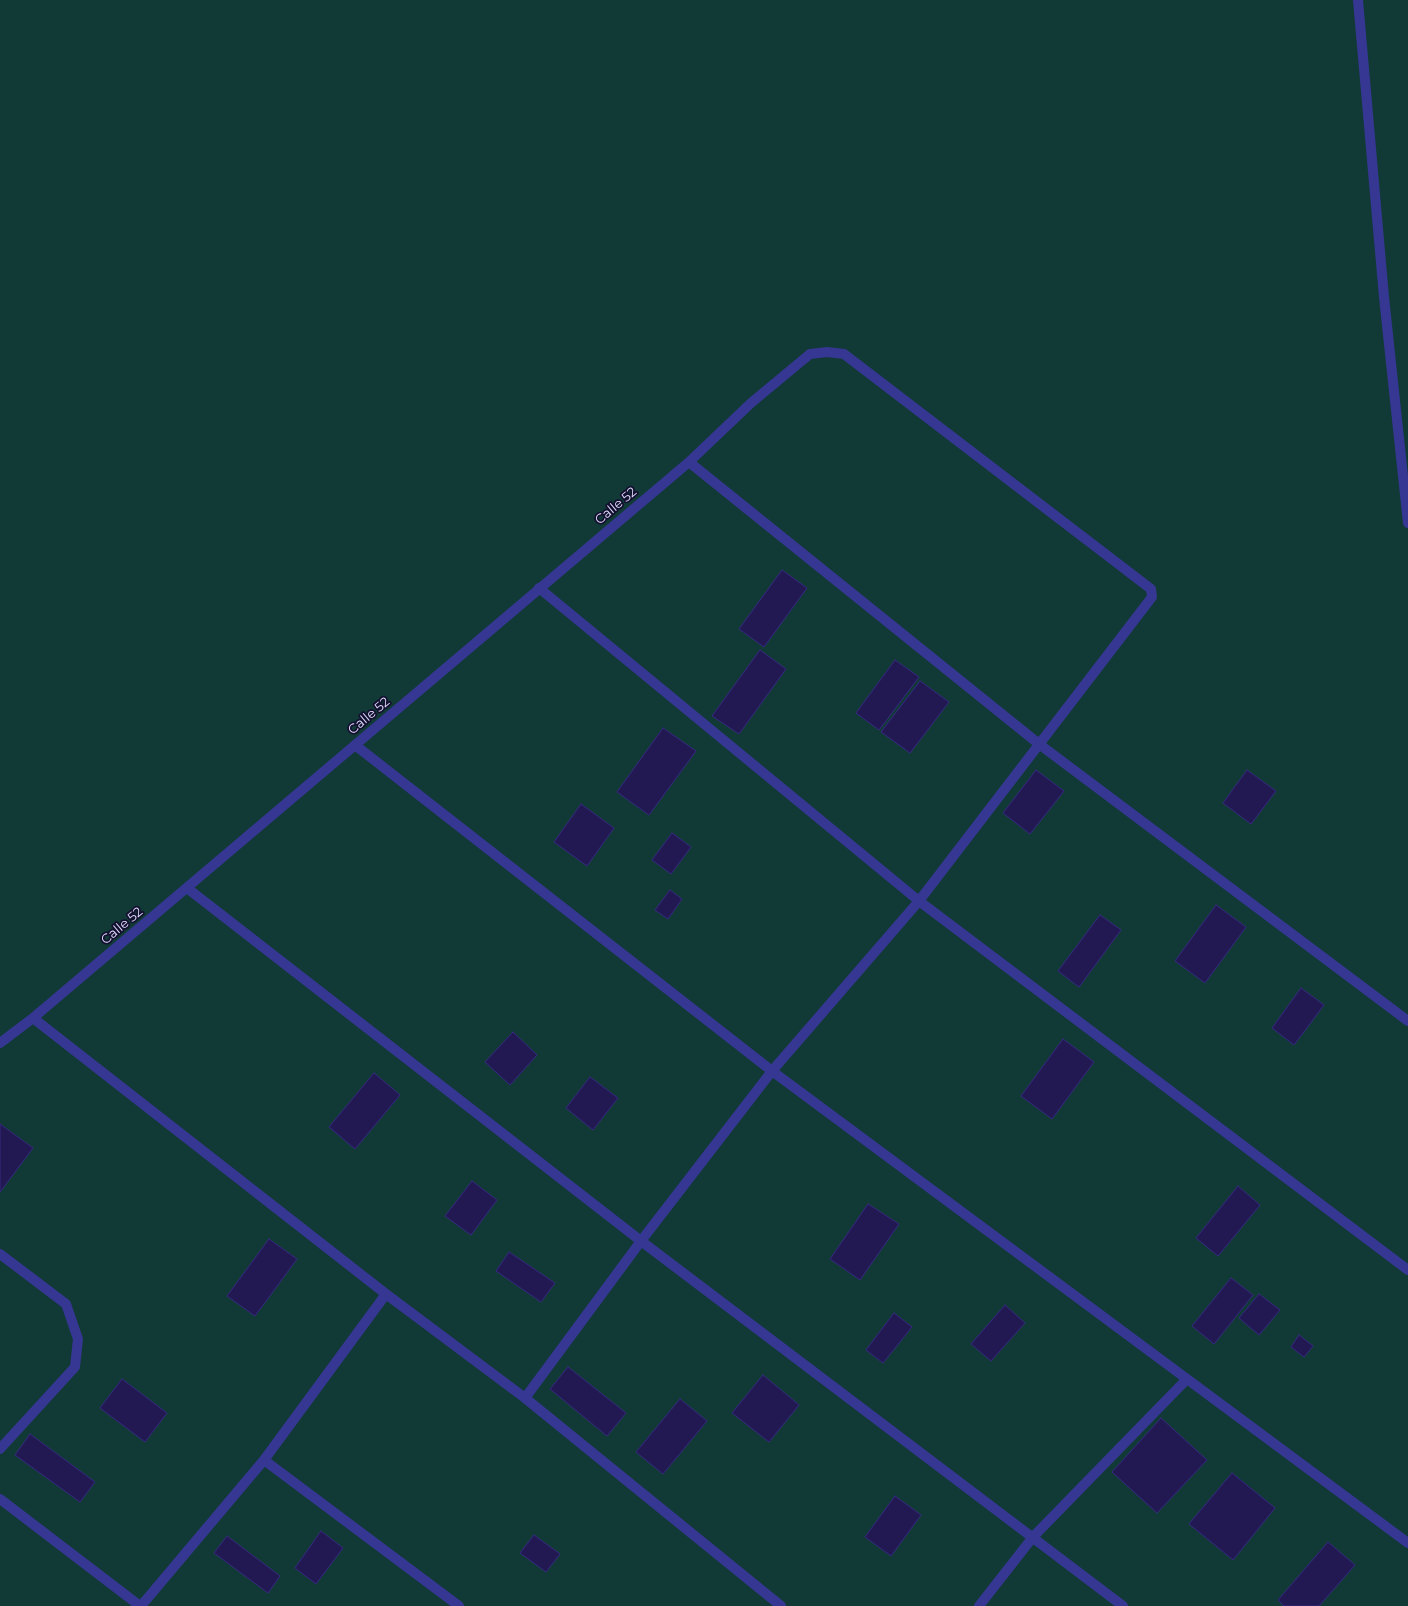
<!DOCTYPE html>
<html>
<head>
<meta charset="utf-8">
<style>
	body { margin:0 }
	canvas { display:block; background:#130f2f }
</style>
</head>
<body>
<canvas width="1408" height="1606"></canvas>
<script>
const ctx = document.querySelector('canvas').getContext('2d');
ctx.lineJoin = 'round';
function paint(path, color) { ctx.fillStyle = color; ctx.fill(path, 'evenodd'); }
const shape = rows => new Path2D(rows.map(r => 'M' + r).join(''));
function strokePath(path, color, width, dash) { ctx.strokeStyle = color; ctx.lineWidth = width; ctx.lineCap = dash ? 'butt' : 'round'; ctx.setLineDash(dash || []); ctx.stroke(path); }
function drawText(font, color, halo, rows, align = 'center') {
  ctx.font = font + ' Montserrat,sans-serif'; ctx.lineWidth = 3.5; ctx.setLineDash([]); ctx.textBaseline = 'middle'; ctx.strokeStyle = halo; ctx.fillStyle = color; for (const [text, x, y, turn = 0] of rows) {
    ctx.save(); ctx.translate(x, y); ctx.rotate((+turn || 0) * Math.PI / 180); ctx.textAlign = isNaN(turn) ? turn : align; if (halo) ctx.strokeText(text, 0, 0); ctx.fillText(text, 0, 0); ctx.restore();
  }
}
paint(shape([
	[0,0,1408,0,1408,1606,0,1606]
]), '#113a37');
const building = shape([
	[782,570,807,588,764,647,739,629,782,570],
	[760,650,786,669,739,734,712,716,760,650],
	[895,660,919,677,879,730,856,713,895,660],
	[920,681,949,702,910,753,881,732,920,681],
	[663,728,696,751,649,815,617,792,663,728],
	[1036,770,1064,791,1030,834,1003,813,1036,770],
	[1247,770,1276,791,1251,824,1223,803,1247,770],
	[581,804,614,828,587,866,554,842,581,804],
	[672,833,691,847,671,874,652,860,672,833],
	[670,890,682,899,668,919,655,910,670,890],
	[1216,905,1246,927,1205,983,1175,961,1216,905],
	[1100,915,1121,930,1079,987,1058,971,1100,915],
	[1301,988,1324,1005,1294,1045,1272,1028,1301,988],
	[513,1032,537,1055,510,1085,485,1062,513,1032],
	[1063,1039,1094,1062,1052,1119,1021,1096,1063,1039],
	[374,1073,400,1095,355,1149,329,1127,374,1073],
	[590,1077,618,1098,593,1130,566,1108,590,1077],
	[0,1124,33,1148,0,1192,0,1124],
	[472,1181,497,1200,471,1235,445,1216,472,1181],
	[1238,1186,1260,1205,1218,1256,1196,1238,1238,1186],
	[868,1204,899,1224,860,1280,830,1259,868,1204],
	[269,1239,297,1259,255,1316,227,1296,269,1239],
	[509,1252,555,1283,541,1302,496,1271,509,1252],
	[1231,1278,1253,1295,1214,1344,1192,1326,1231,1278],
	[1259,1294,1280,1310,1259,1335,1239,1318,1259,1294],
	[1005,1305,1025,1323,991,1361,971,1344,1005,1305],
	[894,1313,912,1327,883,1363,866,1350,894,1313],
	[1299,1335,1313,1346,1304,1357,1291,1347,1299,1335],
	[568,1367,626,1413,607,1436,550,1389,568,1367],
	[763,1375,799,1405,769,1442,732,1413,763,1375],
	[122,1379,167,1413,145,1442,100,1408,122,1379],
	[680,1399,707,1421,663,1474,636,1452,680,1399],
	[1161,1418,1207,1460,1157,1513,1112,1472,1161,1418],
	[30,1434,95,1482,80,1502,15,1455,30,1434],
	[1232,1473,1275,1508,1233,1560,1189,1524,1232,1473],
	[895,1496,921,1515,891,1556,865,1537,895,1496],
	[321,1531,343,1548,316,1584,295,1568,321,1531],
	[534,1535,560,1554,546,1572,520,1553,534,1535],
	[227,1536,280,1576,268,1593,214,1553,227,1536],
	[1328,1542,1355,1565,1319,1606,1284,1606,1278,1600,1328,1542]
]);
paint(building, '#221952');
strokePath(building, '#362981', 1);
strokePath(shape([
	[1358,0,1384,297,1408,523],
	[689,462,1039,744,1408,1021],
	[539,588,919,901,1408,1270],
	[355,745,772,1071,1408,1543],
	[187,888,641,1241,1123,1606],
	[33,1018,386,1294,525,1398,781,1606],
	[0,1043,33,1018,689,462,751,403,810,354,827,352,844,354,1151,589,1152,597,919,901,772,1071,641,1241,525,1398],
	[0,1254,66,1304,78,1339,75,1367,0,1449],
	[264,1460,459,1606],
	[0,1499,140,1606],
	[141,1606,264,1460,386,1294],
	[979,1606,1033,1537,1187,1379]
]), '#363793', 10);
drawText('13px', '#e0deff', '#130f2f', [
	["Calle 52",616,506,-40],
	["Calle 52",369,716,-40],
	["Calle 52",122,926,-40]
]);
</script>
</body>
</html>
